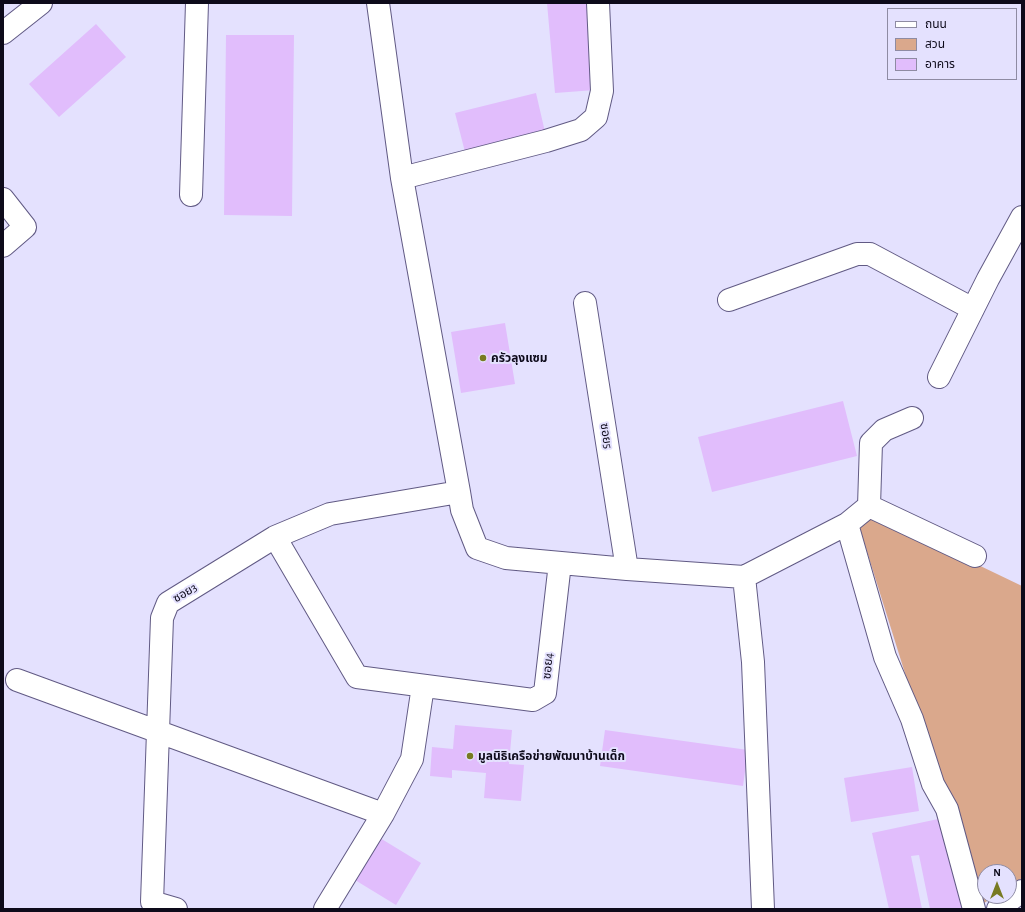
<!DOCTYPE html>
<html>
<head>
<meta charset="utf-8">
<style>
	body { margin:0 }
	#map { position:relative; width:1025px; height:912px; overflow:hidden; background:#e4e1fe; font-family:"Alegreya Sans","Noto Sans Thai",sans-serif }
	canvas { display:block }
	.frame { position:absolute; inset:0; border:4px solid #0d0a1a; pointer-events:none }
	.legend { position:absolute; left:887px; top:8px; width:130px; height:72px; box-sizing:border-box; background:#e4e1fe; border:1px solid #8e8ba3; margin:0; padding:5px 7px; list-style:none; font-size:12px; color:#0d0a1a }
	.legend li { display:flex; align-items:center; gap:8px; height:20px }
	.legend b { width:20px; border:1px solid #8e8ba3 }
	.north { position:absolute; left:977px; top:864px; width:40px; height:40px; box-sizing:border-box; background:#e4e1fe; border:1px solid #8e8ba3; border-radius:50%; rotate:0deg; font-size:11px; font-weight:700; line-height:16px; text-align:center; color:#0d0a1a }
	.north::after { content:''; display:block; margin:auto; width:14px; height:18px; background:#787a22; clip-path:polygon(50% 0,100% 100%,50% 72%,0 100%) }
</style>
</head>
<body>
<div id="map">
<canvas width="1025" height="912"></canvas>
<div class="frame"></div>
<ul class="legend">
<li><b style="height:5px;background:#fff"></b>ถนน</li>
<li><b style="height:11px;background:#daa88c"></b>สวน</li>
<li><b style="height:11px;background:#e1bdfc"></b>อาคาร</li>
</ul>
<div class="north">N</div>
</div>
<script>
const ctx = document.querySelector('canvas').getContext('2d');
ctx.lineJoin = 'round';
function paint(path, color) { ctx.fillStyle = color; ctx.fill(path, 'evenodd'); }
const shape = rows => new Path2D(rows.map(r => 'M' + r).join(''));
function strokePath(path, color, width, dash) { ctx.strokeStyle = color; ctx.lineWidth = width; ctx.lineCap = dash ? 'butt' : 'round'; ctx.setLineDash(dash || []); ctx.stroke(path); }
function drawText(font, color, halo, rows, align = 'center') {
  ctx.font = font + ' "Alegreya Sans","Noto Sans Thai",sans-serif'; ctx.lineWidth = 4; ctx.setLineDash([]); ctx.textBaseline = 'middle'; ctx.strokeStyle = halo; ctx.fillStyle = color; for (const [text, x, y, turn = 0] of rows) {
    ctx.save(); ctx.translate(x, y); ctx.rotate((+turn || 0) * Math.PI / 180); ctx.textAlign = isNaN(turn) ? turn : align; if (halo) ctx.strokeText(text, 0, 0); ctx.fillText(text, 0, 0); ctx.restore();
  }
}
paint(shape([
	[870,513,1022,586,1022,878,1009,887,1009,872,985,872,985,896,995,896,978,907,859,526]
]), '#daa88c');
paint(shape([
	[547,3,588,3,595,90,555,93],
	[96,24,126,57,59,117,29,84],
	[226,35,294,35,292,216,224,215],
	[536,93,545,132,465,152,455,113],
	[505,323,515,384,461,393,451,332],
	[843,401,857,456,712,492,698,437],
	[455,725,512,730,509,764,524,765,521,801,484,798,486,773,452,770,452,778,430,776,432,747,453,749],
	[605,730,748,750,743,786,600,766],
	[912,767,919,811,851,822,844,778],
	[943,818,962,909,930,909,919,855,911,856,922,909,889,909,872,833],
	[380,838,421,863,396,905,355,880]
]), '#e1bdfc');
const minor = shape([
	[378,3,402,178,459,492,462,510,477,548,506,558,627,569,744,577,847,524,869,506,871,443,884,430,912,418],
	[402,178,546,141,581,130,596,117,602,91,598,3],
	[191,195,197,3],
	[3,199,25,227,3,246],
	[729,300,857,254,870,254,973,309],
	[585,303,627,569],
	[939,377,988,279,1022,217],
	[869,506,975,556],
	[847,524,885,657,912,719,933,784,947,809,974,909],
	[275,537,357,677,533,700,545,693,560,563],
	[744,577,753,662,763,909],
	[17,680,383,814],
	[176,909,152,902,162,618,168,603,275,537,330,514,459,492],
	[325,909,383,814,412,759,423,686],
	[998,909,1022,891]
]);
const major = shape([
	[3,33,41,3]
]);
strokePath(minor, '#615a84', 24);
strokePath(major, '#615a84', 24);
strokePath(minor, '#fff', 22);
strokePath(major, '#fff', 22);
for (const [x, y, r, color] of [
	[483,358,4,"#787a22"],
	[470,756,4,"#787a22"]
]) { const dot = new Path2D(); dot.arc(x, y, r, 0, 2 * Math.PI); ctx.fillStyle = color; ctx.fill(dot); strokePath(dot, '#e4e1fe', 1.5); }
drawText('bold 12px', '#0d0a1a', '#e4e1fe', [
	["ครัวลุงแซม",491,358],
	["มูลนิธิเครือข่ายพัฒนาบ้านเด็ก",478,756]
], 'left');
drawText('12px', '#0d0a1a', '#e4e1fe', [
	["ซอย5",606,436,81],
	["ซอย3",185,593,-32],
	["ซอย4",548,666,-84]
]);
</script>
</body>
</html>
